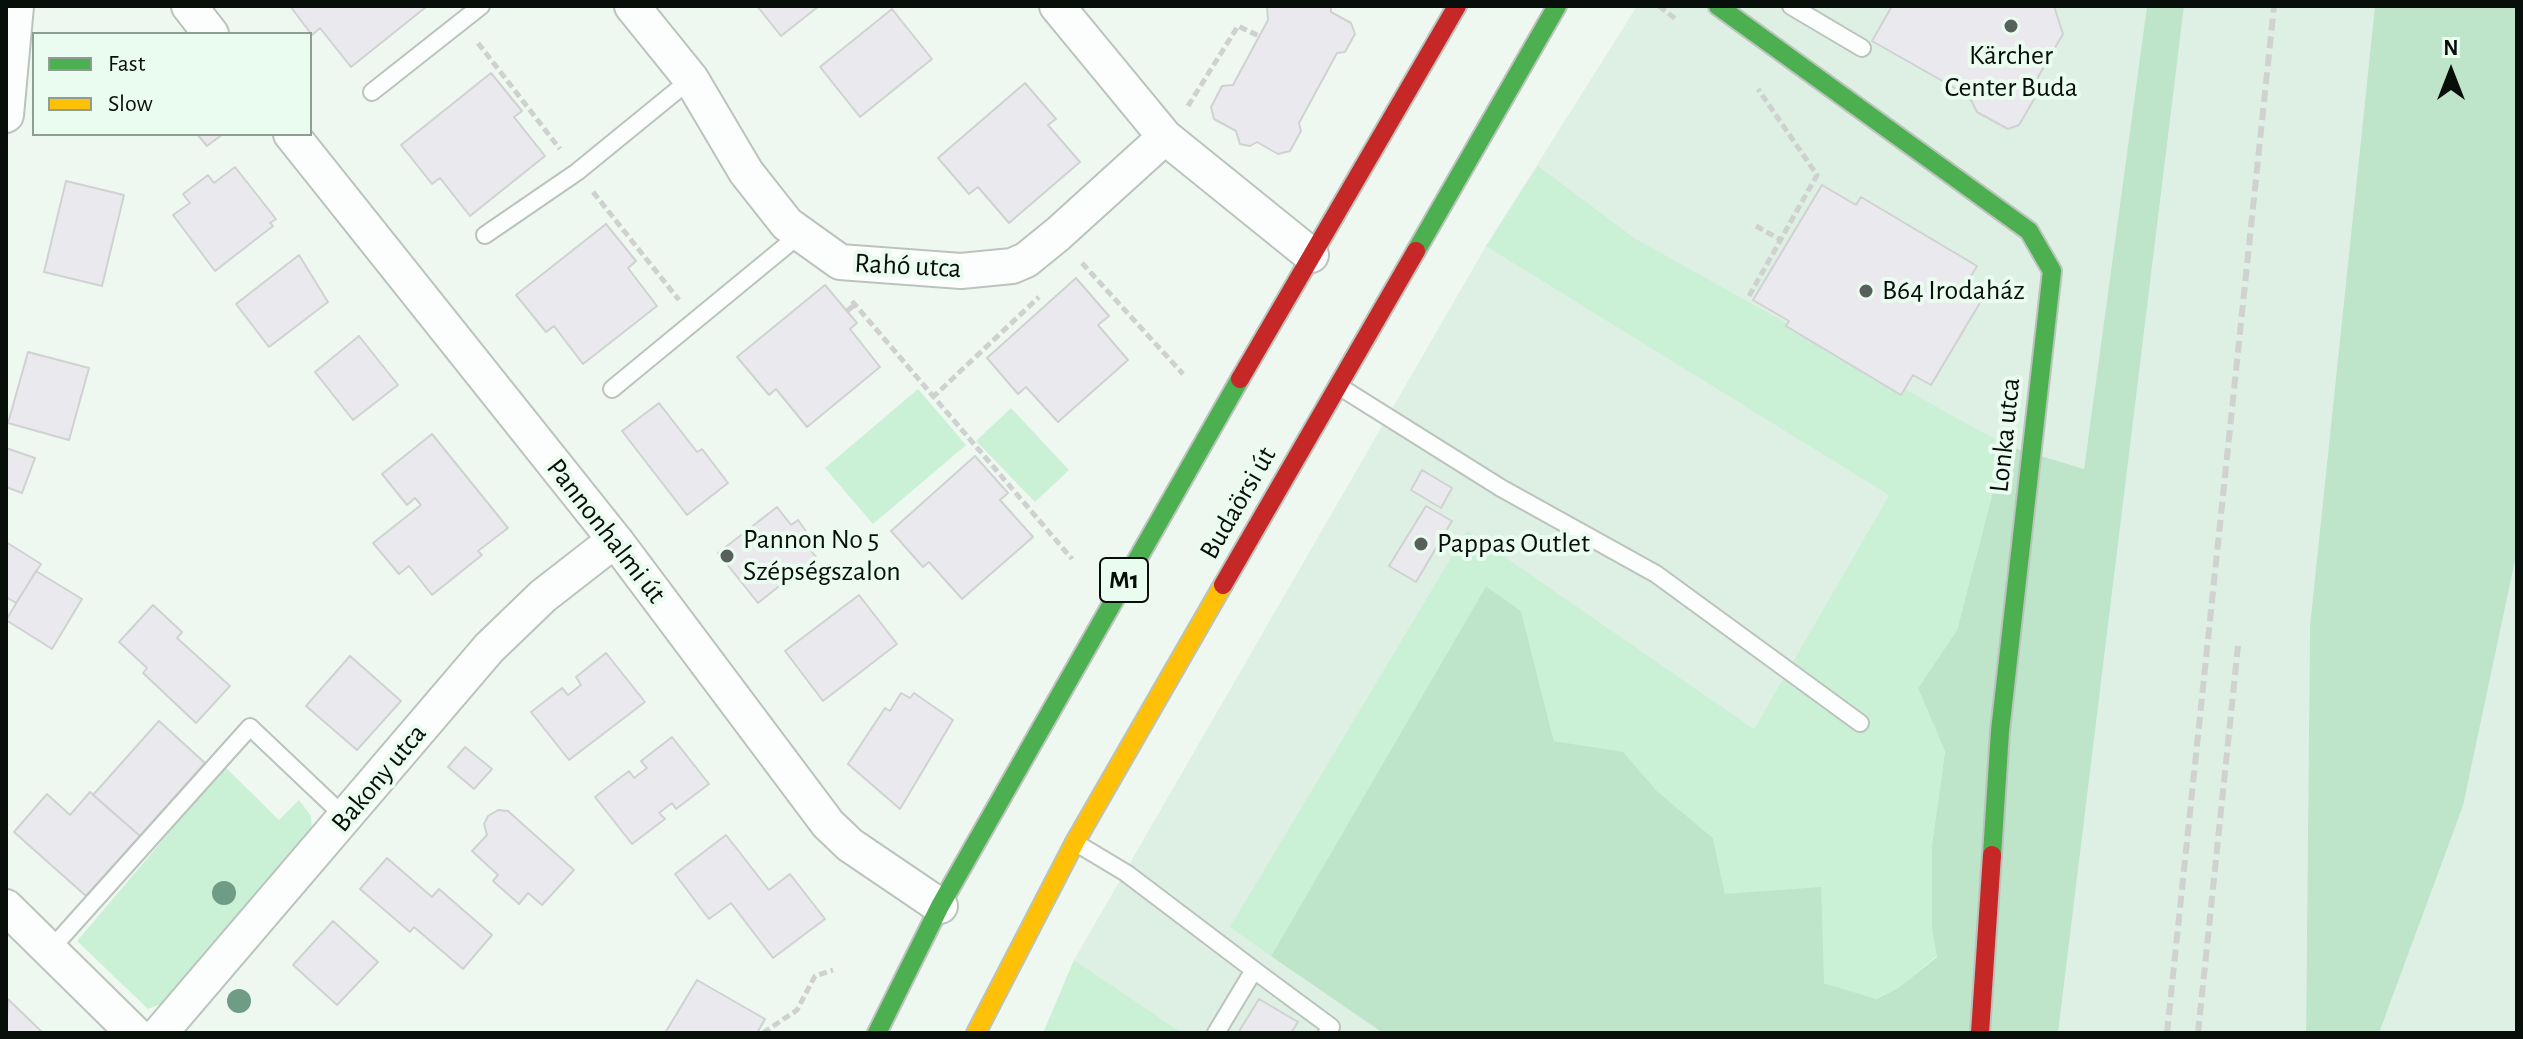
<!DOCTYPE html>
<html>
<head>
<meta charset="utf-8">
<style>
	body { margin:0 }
	#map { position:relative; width:2523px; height:1039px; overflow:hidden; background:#eef8f1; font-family:"Alegreya Sans",sans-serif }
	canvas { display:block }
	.frame { position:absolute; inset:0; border:8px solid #080e0a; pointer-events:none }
	.legend { position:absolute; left:32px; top:32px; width:280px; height:104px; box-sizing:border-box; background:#eafcef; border:2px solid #909d93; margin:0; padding:10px 14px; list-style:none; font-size:24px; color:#080e0a }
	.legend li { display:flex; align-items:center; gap:16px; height:40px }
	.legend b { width:40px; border:2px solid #909d93 }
	.north { position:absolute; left:2411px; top:32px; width:80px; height:80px; -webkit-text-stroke:6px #eafcef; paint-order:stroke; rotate:0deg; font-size:22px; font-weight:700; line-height:32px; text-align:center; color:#080e0a }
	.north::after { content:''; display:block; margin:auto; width:28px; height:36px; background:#080e0a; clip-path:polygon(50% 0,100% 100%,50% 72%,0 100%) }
</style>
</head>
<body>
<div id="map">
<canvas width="2523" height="1039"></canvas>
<div class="frame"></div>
<ul class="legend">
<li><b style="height:10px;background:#4caf50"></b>Fast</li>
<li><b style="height:10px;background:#ffc107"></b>Slow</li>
</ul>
<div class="north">N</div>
</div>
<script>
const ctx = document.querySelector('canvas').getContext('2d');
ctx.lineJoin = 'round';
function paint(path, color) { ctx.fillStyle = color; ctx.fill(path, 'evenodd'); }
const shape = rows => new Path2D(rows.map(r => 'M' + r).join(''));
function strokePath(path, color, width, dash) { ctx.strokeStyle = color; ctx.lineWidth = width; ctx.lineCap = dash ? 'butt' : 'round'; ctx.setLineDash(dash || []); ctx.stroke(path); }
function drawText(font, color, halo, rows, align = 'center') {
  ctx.font = font + ' "Alegreya Sans",sans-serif'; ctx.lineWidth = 8; ctx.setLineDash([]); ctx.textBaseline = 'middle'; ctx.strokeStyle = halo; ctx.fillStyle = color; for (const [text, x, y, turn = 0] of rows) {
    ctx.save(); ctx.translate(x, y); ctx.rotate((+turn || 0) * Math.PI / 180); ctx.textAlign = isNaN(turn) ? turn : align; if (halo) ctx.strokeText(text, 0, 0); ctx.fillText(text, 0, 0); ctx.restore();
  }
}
paint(shape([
	[1637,6,2147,6,2084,469,2005,445,1889,495,1754,729,1467,532,1231,926,1383,1033,1179,1033,1074,960,1486,246],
	[2184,6,2375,6,2310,625,2306,1033,2058,1033],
	[2517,551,2517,1033,2379,1033,2463,806]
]), '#deefe3');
paint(shape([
	[1538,166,1634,238,2005,445,1957,630,1918,688,1945,750,1932,845,1932,930,1937,956,1898,988,1875,999,1824,983,1725,894,1713,838,1657,791,1623,753,1554,741,1521,611,1486,586,1271,956,1230,927,1467,531,1754,729,1889,495,1486,246],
	[918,389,966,445,873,524,825,468],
	[1011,408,1069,470,1035,502,976,441],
	[225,767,279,820,299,800,311,816,312,835,168,1001,148,1009,77,941],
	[1074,960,1180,1032,1179,1033,1043,1033]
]), '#caf0d6');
paint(shape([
	[2147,6,2184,6,2058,1033,1383,1033,1271,956,1486,586,1521,611,1554,741,1623,752,1657,791,1713,838,1725,894,1821,887,1824,983,1876,999,1898,988,1937,957,1932,930,1932,845,1945,751,1918,688,1957,630,2005,445,2084,469],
	[2375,6,2517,6,2517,551,2463,806,2379,1033,2306,1033,2310,625]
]), '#bee4c9');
const building = shape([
	[290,6,425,6,426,7,351,67,320,28,312,35,290,6],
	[757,6,819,6,781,36,757,6],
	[1267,6,1331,6,1331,12,1351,23,1355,34,1345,52,1337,53,1299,123,1301,131,1290,151,1278,154,1257,142,1250,146,1240,144,1236,131,1214,119,1211,107,1222,86,1233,85,1268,20,1267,6],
	[1892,6,2054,6,2063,34,2034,84,2037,94,2019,125,2008,129,1977,112,1969,96,1872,41,1892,6],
	[892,9,932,59,860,117,820,67,892,9],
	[491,73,522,111,514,117,545,156,470,216,440,178,432,184,401,145,491,73],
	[1025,83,1056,119,1048,125,1080,162,1009,223,978,187,969,194,938,158,1025,83],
	[197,134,223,134,207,146,197,134],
	[235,167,276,219,270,223,273,226,215,271,173,215,190,203,183,194,208,175,214,183,235,167],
	[66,181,124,195,102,286,44,272,66,181],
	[1822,185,1856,205,1861,197,1977,266,1965,286,1984,296,1931,385,1913,375,1901,395,1786,326,1789,321,1753,300,1822,185],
	[606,224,636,261,628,268,657,306,583,364,554,326,546,332,516,295,606,224],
	[299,255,328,302,269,347,236,304,299,255],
	[1076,278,1109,316,1098,325,1128,360,1058,422,1026,387,1018,394,987,358,1076,278],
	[825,285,857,323,850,329,880,367,807,427,776,389,769,395,737,357,825,285],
	[359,336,398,385,353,420,315,372,359,336],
	[28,352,89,368,69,440,8,423,28,352],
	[659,403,697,452,702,449,728,483,687,515,622,431,659,403],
	[432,434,508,528,478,551,482,555,432,595,409,566,399,574,373,543,421,505,415,498,407,505,382,474,432,434],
	[6,448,35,458,22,493,6,487,6,448],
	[975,456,1008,493,1000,500,1033,537,962,599,929,562,923,567,891,531,975,456],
	[1422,470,1452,488,1441,508,1411,490,1422,470],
	[1426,506,1452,521,1416,582,1389,566,1426,506],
	[777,507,791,525,798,520,808,534,802,539,816,557,758,603,718,553,777,507],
	[6,542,41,564,16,603,6,597,6,542],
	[36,571,82,599,52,649,6,620,36,571],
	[859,595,897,644,823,701,785,651,859,595],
	[153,605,182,632,177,638,230,686,196,723,143,673,147,668,119,642,153,605],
	[606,653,645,702,569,760,531,712,562,688,568,695,581,685,576,677,606,653],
	[350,656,401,701,357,750,306,706,350,656],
	[901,693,910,698,914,693,953,720,900,809,848,764,885,708,890,711,901,693],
	[159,721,205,763,140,836,93,795,159,721],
	[672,737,709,784,676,809,672,803,659,813,665,819,632,844,595,797,629,771,634,778,647,768,641,761,672,737],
	[465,747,492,769,474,789,448,767,465,747],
	[90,792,140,836,86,896,14,832,47,794,70,815,90,792],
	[498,810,508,811,574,870,542,905,528,893,519,904,493,881,498,875,472,851,487,835,484,824,488,816,498,810],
	[726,835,769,890,790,874,825,919,773,958,731,903,709,919,675,874,726,835],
	[387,858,432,897,439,889,492,935,463,969,414,927,410,932,360,889,387,858],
	[333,921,378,962,337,1005,293,965,333,921],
	[697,980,765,1019,757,1033,665,1033,697,980],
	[8,999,43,1033,6,1033,8,999],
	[1259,999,1298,1022,1291,1033,1238,1033,1259,999]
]);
paint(building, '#eae9ee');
strokePath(building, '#d0d2d2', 2);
const lane = shape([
	[1791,6,1862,48],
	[372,92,481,6],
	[485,235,577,172,691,79],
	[1340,387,1501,488,1656,574,1860,723],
	[612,389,798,236],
	[1076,843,1126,873,1254,970,1216,1033],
	[50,950,250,727,346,818],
	[1254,970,1331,1027,1327,1033]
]);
const street = shape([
	[189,6,211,34],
	[632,6,691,79,746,172,787,224,840,262,961,271,1012,266,1026,260,1058,234,1165,137],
	[1057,6,1165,137,1311,255],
	[6,115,16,6],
	[291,134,615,540,828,824,850,845,940,906],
	[6,907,134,1033],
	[160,1033,489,648,543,596,615,540]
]);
const fast = shape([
	[1718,6,2029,231,2052,271,2000,731,1992,855],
	[1416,251,1557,6],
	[877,1033,940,906,1240,379]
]);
const slow = shape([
	[976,1033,1075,842,1223,585]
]);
const jam = shape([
	[1240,379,1457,6],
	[1223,585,1416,251],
	[1980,1033,1992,855]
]);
strokePath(lane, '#bbc3bd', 20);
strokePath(street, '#bbc3bd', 38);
strokePath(fast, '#bbc3bd', 22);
strokePath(slow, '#bbc3bd', 22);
strokePath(jam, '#bbc3bd', 22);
strokePath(shape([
	[1659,6,1677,20],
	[478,43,560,149],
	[1188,106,1238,26,1259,36],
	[593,192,679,300],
	[1756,226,1781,240],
	[1082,263,1183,374],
	[1749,296,1817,175,1758,89],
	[852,301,1072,559],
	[847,311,856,304],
	[932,398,1039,297],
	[763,1033,797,1010,815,976,833,970]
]), '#ced1cf', 5, [8, 4]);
strokePath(lane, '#fcfefd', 16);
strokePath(street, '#fcfefd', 34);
strokePath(fast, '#4caf50', 18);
strokePath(slow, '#ffc107', 18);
strokePath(jam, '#c62828', 18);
strokePath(shape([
	[2167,1033,2274,6],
	[2198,1033,2238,646]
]), '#cfd2d0', 6, [12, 6]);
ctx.fillStyle = '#6e9c84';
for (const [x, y] of [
	[224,893],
	[239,1001]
]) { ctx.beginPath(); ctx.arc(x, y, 12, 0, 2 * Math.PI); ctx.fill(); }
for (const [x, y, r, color] of [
	[2011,26,8,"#58605b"],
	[1866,291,8,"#58605b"],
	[1421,544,8,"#58605b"],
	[727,556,8,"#58605b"]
]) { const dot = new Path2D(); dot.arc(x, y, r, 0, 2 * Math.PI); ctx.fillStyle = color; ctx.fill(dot); strokePath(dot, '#eafcef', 3); }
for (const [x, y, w] of [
	[1124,580,48]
]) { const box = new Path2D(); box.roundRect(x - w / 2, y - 22, w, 44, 6); ctx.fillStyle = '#eafcef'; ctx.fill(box); strokePath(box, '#080e0a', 2); }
drawText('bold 26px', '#080e0a', null, [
	["M1",1124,580]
]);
drawText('28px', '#080e0a', '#eafcef', [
	["Kärcher",2011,56,"center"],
	["Center Buda",2011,88,"center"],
	["B64 Irodaház",1882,291],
	["Pannon No 5",743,540],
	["Szépségszalon",743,572],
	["Pappas Outlet",1437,544]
], 'left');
drawText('28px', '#080e0a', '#eafcef', [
	["Rahó utca",908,266,3],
	["Lonka utca",2005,435,-84],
	["Budaörsi út",1238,503,-60],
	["Pannonhalmi út",606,531,52],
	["Bakony utca",379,778,-50]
]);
</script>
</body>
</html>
